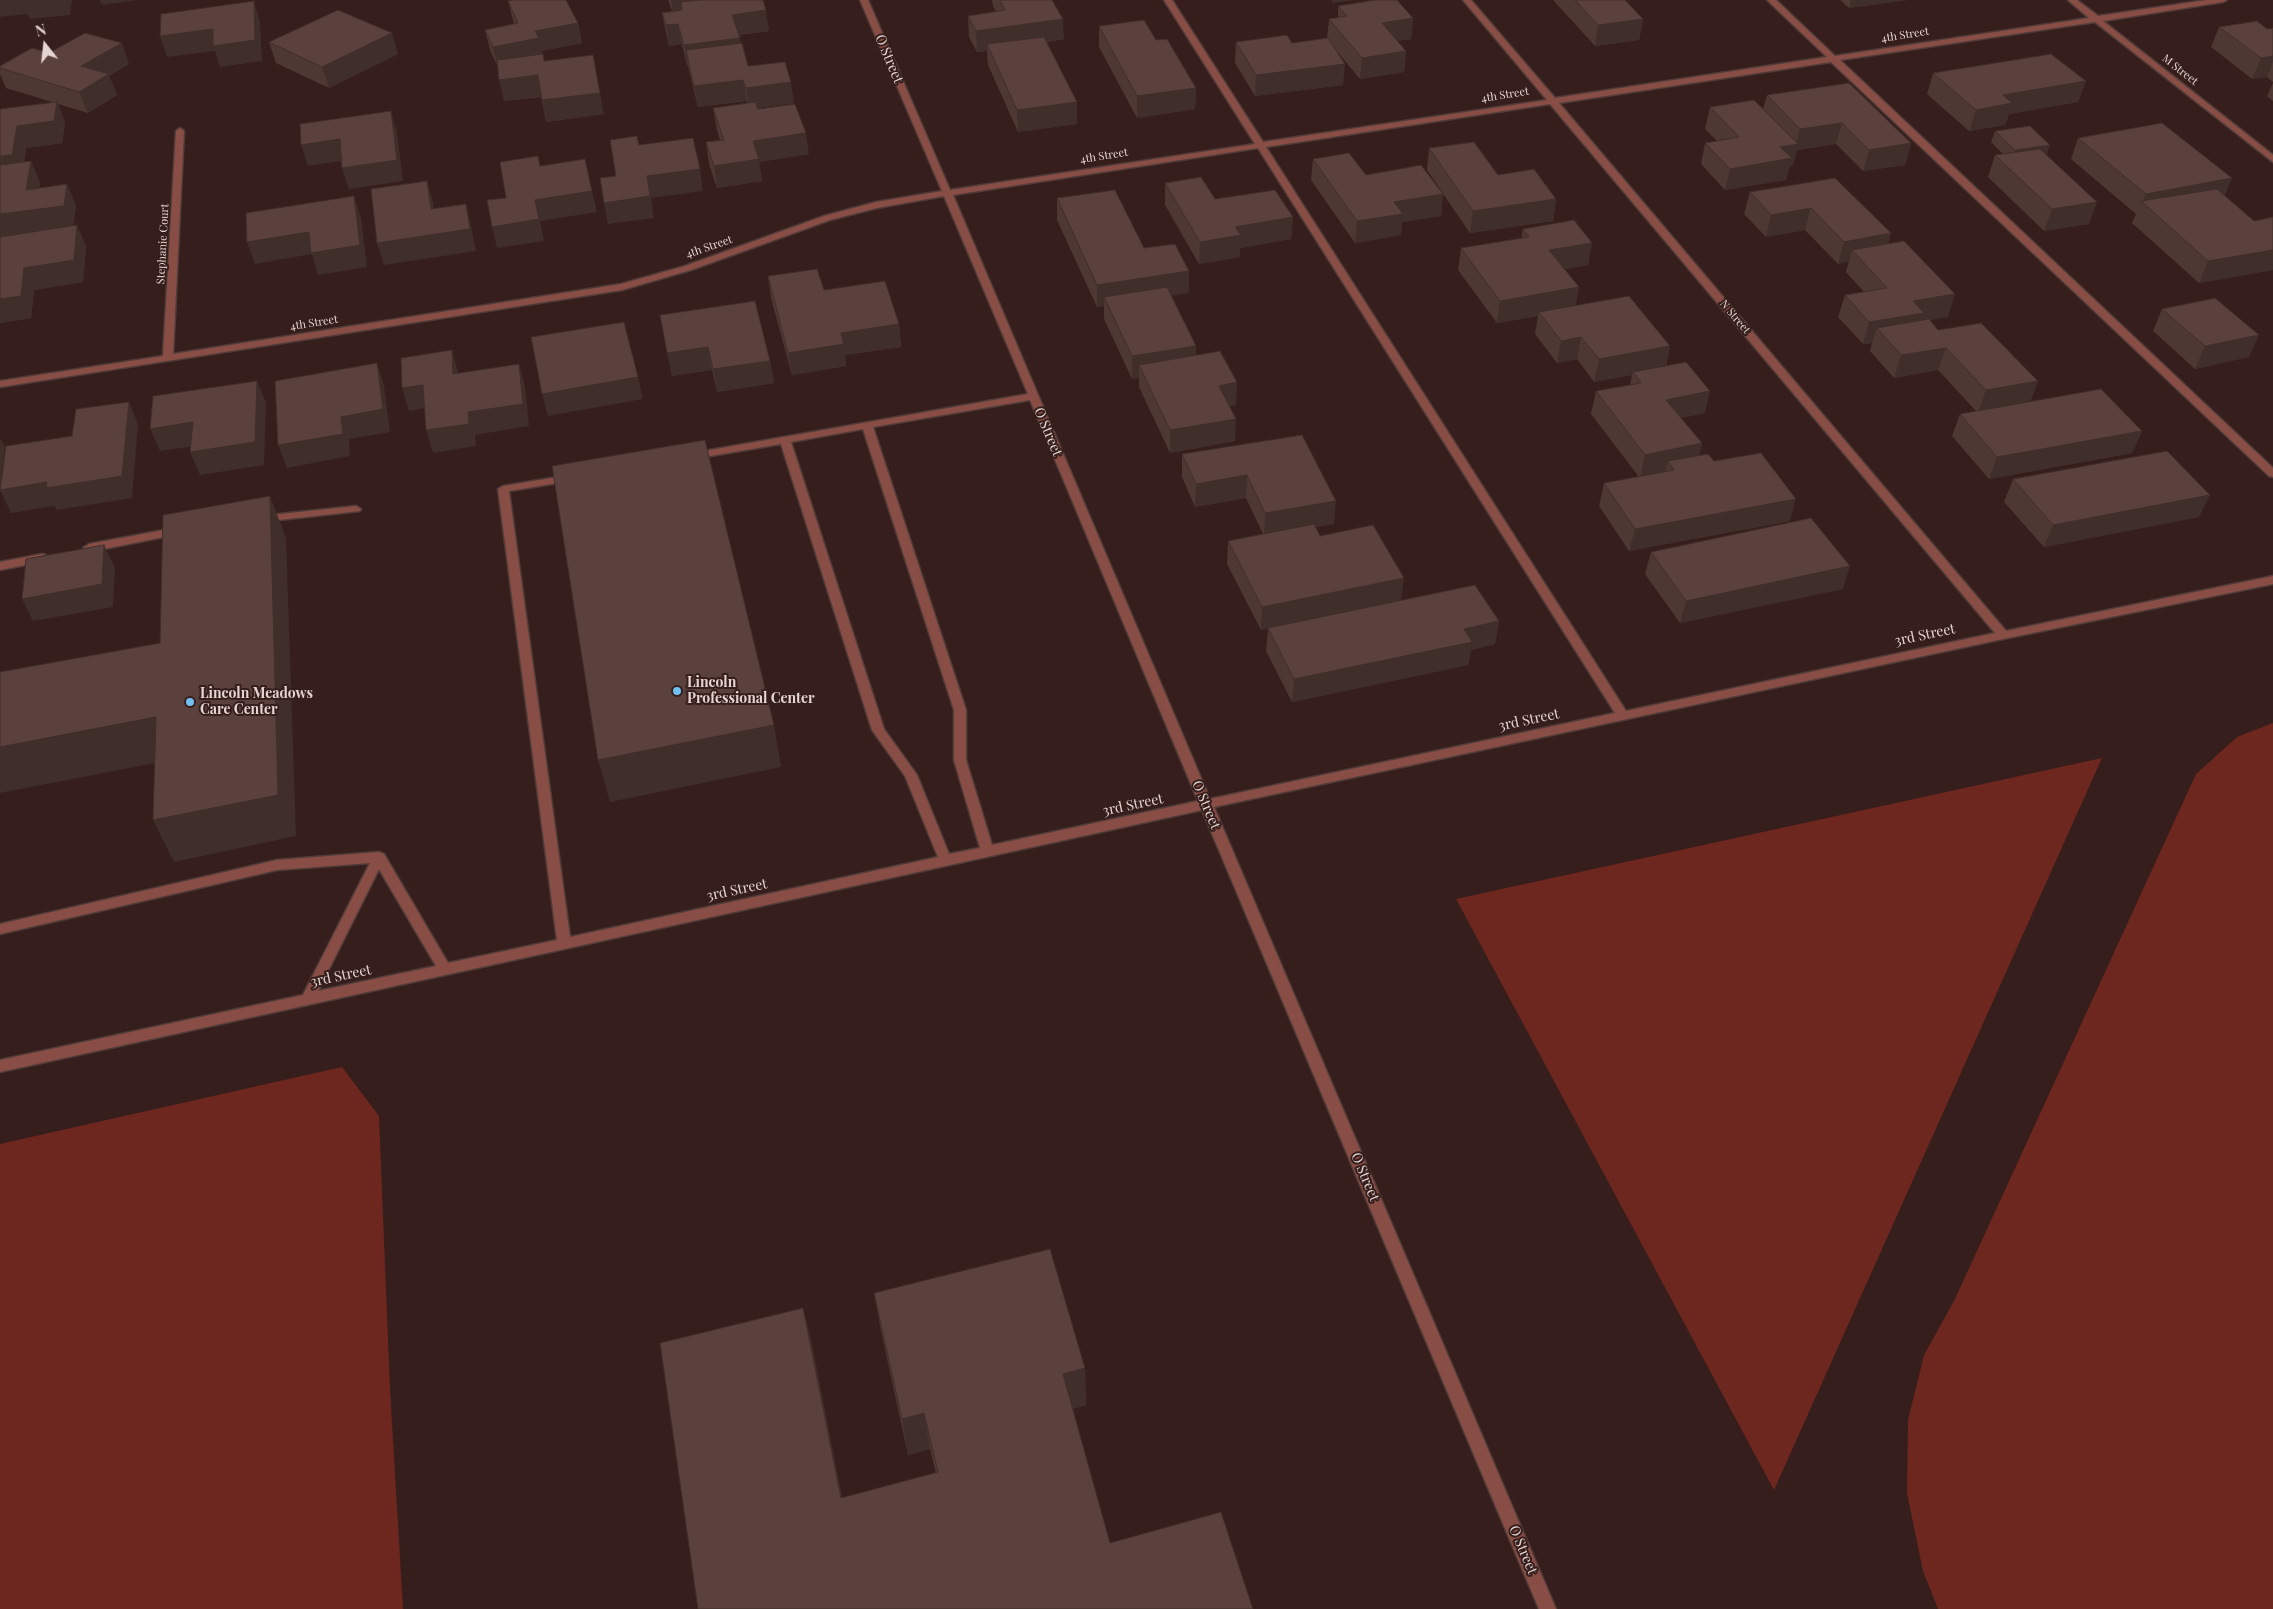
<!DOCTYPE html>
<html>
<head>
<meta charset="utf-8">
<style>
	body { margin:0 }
	#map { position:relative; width:2273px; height:1609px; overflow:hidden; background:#351e1b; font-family:"Playfair Display",serif }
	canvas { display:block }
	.north { position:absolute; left:20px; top:20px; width:50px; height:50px; -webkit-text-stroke:4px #351e1b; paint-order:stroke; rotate:344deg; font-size:14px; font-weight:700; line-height:20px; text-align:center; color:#e5d5d2 }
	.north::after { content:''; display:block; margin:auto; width:18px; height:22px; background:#e5d5d2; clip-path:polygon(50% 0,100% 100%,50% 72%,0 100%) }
</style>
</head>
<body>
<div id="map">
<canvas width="2273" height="1609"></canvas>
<div class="north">N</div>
</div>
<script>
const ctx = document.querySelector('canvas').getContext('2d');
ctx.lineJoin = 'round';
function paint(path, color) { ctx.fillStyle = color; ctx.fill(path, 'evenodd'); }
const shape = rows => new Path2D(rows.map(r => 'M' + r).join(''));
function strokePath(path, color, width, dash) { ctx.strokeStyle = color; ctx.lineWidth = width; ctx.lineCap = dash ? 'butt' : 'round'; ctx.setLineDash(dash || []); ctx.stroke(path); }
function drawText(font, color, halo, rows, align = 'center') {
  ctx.font = font + ' "Playfair Display",serif'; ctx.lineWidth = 4; ctx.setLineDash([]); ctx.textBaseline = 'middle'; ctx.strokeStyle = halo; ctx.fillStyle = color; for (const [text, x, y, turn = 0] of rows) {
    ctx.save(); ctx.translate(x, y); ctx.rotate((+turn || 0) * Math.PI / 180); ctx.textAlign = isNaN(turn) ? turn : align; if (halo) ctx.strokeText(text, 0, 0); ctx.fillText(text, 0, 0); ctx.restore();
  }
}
paint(shape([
	[2273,723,2273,1609,1938,1609,1923,1571,1907,1493,1908,1420,1924,1355,1954,1301,2196,774,2237,737],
	[2102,758,1774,1490,1456,899],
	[342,1067,379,1116,390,1389,403,1609,0,1609,0,1144]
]), '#6e271f');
const minor = shape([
	[860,0,868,0,950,190,1255,144,1164,0,1172,0,1263,142,1547,100,1463,0,1471,0,1555,98,1827,57,1767,0,1776,0,1835,56,2089,18,2068,0,2077,0,2098,16,2207,0,2227,0,2223,2,2103,21,2273,155,2273,162,2095,22,1840,60,2273,468,2273,477,2269,476,1831,62,1559,103,2006,631,2273,576,2273,584,2003,639,1214,807,1556,1609,1539,1609,1202,810,0,1072,0,1060,303,995,370,863,277,870,0,934,0,924,277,860,379,852,384,854,448,963,557,940,498,489,503,486,570,475,575,478,570,481,509,491,570,937,938,857,905,776,872,730,781,444,693,459,688,456,693,453,1028,394,944,196,877,208,830,220,691,270,622,290,0,387,0,381,163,356,176,131,180,128,184,131,173,354,621,284,685,266,824,216,876,202,942,191,860,0],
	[1550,104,1995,633,1626,711,1266,147,1550,104],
	[1258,148,1615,713,1210,799,953,195,1258,148],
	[1030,400,1198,801,992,845,966,760,966,710,873,427,1030,400],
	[863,429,954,710,954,760,980,848,949,854,917,775,884,729,791,442,863,429],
	[379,869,436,966,318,991,379,869],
	[356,506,361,509,360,511,261,522,256,519,261,516,356,506],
	[180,527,184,529,185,531,184,533,89,552,83,548,89,544,180,527],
	[42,554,46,555,48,558,46,561,0,570,0,562,42,554]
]);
strokePath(minor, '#513b38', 3);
paint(minor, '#884e45');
paint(shape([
	[668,0,763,0,769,31,739,35,740,43,748,66,794,103,757,108,758,109,809,154,759,162,762,181,717,188,709,164,706,142,720,140,717,130,713,108,747,103,747,101,698,107,688,66,687,66,682,44,669,46,666,33,662,13,672,11],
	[992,0,1052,0,1064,39,1047,42,1077,124,1018,132,988,65,987,51,977,52,969,37,968,16,996,12,993,6],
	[1553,0,1625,0,1643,19,1639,40,1595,46],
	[1840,0,1908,0,1849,8],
	[508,1,578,23,582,43,541,51,542,54,544,61,604,114,546,122,541,97,504,101,498,67,490,50,485,30,514,24],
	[1338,6,1413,18,1411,39,1397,41,1406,51,1404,72,1360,79,1335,49,1343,85,1255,96,1235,63,1236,42,1292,43,1327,38,1329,19,1338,18],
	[1099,26,1156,40,1196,88,1195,109,1137,118,1099,47],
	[2219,27,2267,29,2273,28,2273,82,2267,77,2252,79,2211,47],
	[269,42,398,54,329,88,276,63],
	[49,53,129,64,109,76,117,95,88,113,58,104,65,123,62,143,26,148,24,162,31,161,40,183,39,188,67,184,76,206,73,225,77,225,86,247,83,282,34,290,31,318,0,323,0,109,52,102,6,88,0,74,0,66],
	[1933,73,2086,81,2078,102,2009,114,2005,125,1969,131,1927,94],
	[2273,83,2273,101,2267,96],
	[1767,95,1911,143,1905,165,1863,171,1836,144,1797,150,1793,165,1790,166,1786,180,1725,190,1701,164,1705,143,1717,141,1705,129,1710,107,1763,109],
	[1995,131,2047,155,2089,224,2044,231,1988,177,1995,155,2003,154,1991,142],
	[2078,138,2225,196,2254,221,2273,217,2273,270,2199,283,2132,223,2136,214,2071,159],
	[1429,148,1498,175,1556,199,1553,221,1470,233,1443,194,1441,216,1402,222,1401,235,1355,243,1311,180,1313,159,1366,175,1442,192,1427,170],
	[1835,178,1891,233,1888,244,1948,317,1930,320,1938,330,2038,381,2030,402,2142,431,2132,453,1989,479,1952,436,1960,414,1976,411,1938,370,1894,378,1870,351,1872,343,1863,344,1838,317,1845,295,1864,292,1846,272,1849,261,1838,264,1805,230,1766,237,1744,214,1750,192],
	[1165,183,1215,199,1293,217,1291,239,1240,248,1240,257,1199,264,1165,205],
	[1057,198,1144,248,1189,271,1189,293,1171,295,1196,346,1196,355,1236,405,1229,406,1235,441,1170,453,1139,387,1139,378,1132,379,1104,319,1104,306,1097,307,1057,220],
	[1523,229,1592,243,1588,265,1564,269,1579,287,1575,305,1670,346,1666,366,1705,413,1681,418,1702,443,1699,456,1714,461,1790,521,1629,551,1599,506,1604,483,1639,477,1591,414,1596,391,1630,385,1632,375,1594,382,1577,359,1557,363,1535,334,1538,316,1497,323,1458,270,1461,248,1521,238],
	[768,276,824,290,899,324,901,347,845,355,846,366,792,375,771,298],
	[2162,309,2249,357,2195,369,2153,331],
	[660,315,770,361,774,383,717,392,712,370,672,376],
	[1302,435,1334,524,1315,527,1320,536,1401,600,1499,621,1495,644,1471,650,1468,665,1292,702,1266,651,1268,628,1261,630,1227,564,1228,541,1263,534,1246,498,1195,507,1182,477,1182,454],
	[2013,479,2199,517,2044,547,2004,502],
	[1651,552,1843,589,1680,623,1645,574],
	[874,1293,1085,1368,1086,1405,1072,1409,1110,1543,1253,1609,698,1609,803,1308,812,1345,842,1498,936,1473,930,1449,908,1455,881,1331]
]), '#4e3834');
paint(shape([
	[0,0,72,0,70,15,30,19,27,14,0,17],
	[100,0,138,0,102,5],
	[671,0,715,0,681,2,682,12,673,13],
	[1332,0,1356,0,1332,3],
	[1851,0,1908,0,1849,8],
	[254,1,260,22,262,61,220,67,215,51,167,57,160,36],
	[766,10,769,31,735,35,732,15],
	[1413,18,1411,39,1380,44,1382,23],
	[1063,19,1064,39,990,50,987,44,987,51,977,52,976,31],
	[1643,19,1639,40,1595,46,1598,25],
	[578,23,582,43,541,51,543,59,498,68,493,47,535,31],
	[678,24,682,44,669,46,666,25],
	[392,33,398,54,329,88,322,67],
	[740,38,743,59,686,50,688,66,687,66,684,45],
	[122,43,129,64,109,76,117,95,88,113,79,92,81,66],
	[1406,51,1404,72,1360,79,1362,58],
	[593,55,604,114,546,122,542,100],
	[2273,56,2273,62,2267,77,2252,79,2261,58],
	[1345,64,1343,85,1255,96,1256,75],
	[538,75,543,96,504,101,499,80],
	[743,80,747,101,698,107,694,86],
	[2086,81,2078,102,2009,114,2005,125,1969,131,1976,110,2003,95],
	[791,82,794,103,749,109,746,88],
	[1196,88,1195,109,1137,118,1137,96],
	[57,102,65,123,62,143,26,148,21,177,0,179,0,156,17,126],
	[1077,102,1077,124,1018,132,1017,110],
	[391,111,397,133,403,181,349,189,342,168],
	[1842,123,1836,144,1797,150,1793,165,1790,166,1786,180,1725,190,1730,169,1780,147,1796,144,1800,129],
	[806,133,809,154,759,162,762,181,717,188,714,166,753,141],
	[340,139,346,160,308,166,301,145],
	[1911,143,1905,165,1863,171,1869,150],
	[2050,145,2046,156,2011,161,2015,150],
	[31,161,40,183,36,209,67,184,76,206,73,228,0,237,0,214,26,190],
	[700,169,703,191,651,198,654,218,608,224,604,203,647,176],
	[2232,178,2223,200,2142,203,2146,194],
	[427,181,433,202,437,231,431,209],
	[592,191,597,212,540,221,544,241,497,248,492,227,535,200],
	[1443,194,1441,216,1402,222,1401,235,1355,243,1357,221,1394,202],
	[354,196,361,218,367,267,318,275,312,254,255,264,247,242],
	[1556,199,1553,221,1470,233,1473,211],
	[2097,202,2089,224,2044,231,2052,209],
	[466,204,471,226,476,251,384,265,377,243],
	[1811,208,1805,230,1766,237,1771,215],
	[1293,217,1291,239,1240,248,1240,257,1199,264,1200,242,1235,227],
	[77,225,86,247,83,282,34,290,31,318,0,323,0,299,24,268],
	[1891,233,1885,255,1852,250,1849,261,1838,264,1844,242],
	[1592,243,1588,265,1545,272,1549,250],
	[2273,250,2273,270,2199,283,2208,261],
	[1189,271,1189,293,1108,305,1104,297,1104,306,1097,307,1097,285],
	[1579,287,1575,310,1539,312,1538,316,1497,323,1500,301],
	[1955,294,1948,317,1877,328,1872,343,1863,344,1869,322,1913,301],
	[899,324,901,347,845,355,846,366,792,375,788,353,841,333],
	[2259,335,2249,357,2195,369,2205,346],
	[1581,337,1577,359,1557,363,1561,341],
	[1196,346,1196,368,1139,365,1139,378,1132,379,1132,356],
	[1670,346,1665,369,1633,372,1632,375,1594,382,1599,359],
	[708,347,712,370,672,376,667,353],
	[1946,348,1938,370,1894,378,1901,355],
	[452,350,458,372,460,396,453,374],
	[770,361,774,383,717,392,713,369],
	[377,363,384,386,390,432,349,439,350,456,287,468,278,445,341,417],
	[519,364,525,386,529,426,475,435,476,446,433,453,426,430,468,412],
	[638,377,643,399,548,416,542,394],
	[257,381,266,403,264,465,200,475,190,452],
	[2038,381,2029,403,1978,413,1986,390],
	[1237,382,1236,405,1218,408,1219,386],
	[423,385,430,407,409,411,402,388],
	[1710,391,1705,413,1661,422,1666,400],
	[129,402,138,424,132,498,57,510,54,506,11,513,0,490],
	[1236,419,1235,441,1170,453,1170,430],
	[193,422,202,445,160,451,150,429],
	[2142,431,2132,453,1989,479,1997,457],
	[0,438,5,447,0,489],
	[1702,443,1696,466,1668,461,1665,472,1640,477,1645,455],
	[1247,475,1246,498,1195,507,1196,484],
	[2210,495,2199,517,2044,547,2053,525],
	[270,496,286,538,296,836,174,862,153,820],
	[1796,499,1790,521,1629,551,1635,529],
	[1336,501,1334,524,1264,536,1265,513],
	[104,545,115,568,113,607,33,621,22,599],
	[1850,566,1843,589,1680,623,1686,601],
	[1404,578,1401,601,1261,630,1262,607],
	[1499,621,1495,644,1471,650,1468,665,1292,702,1294,679,1464,629],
	[156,717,176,759,0,793,0,747],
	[774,725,781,767,610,802,598,760],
	[803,1308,812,1345,849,1533,841,1498],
	[1085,1368,1086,1405,1065,1411,1063,1374],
	[924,1413,930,1449,908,1455,902,1419]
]), '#402e2b');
const building = shape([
	[512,0,566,0,578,23,535,31,539,38,493,47,485,30,518,23,508,1,512,0],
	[699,0,763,0,766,10,732,15,740,38,684,45,678,24,666,25,662,13,682,10,681,2,699,0],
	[1000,0,1052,0,1063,19,976,31,968,16,1005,10,1000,0],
	[1375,0,1397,0,1413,18,1382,23,1406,51,1362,58,1329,19,1347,16,1338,6,1375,0],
	[1575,0,1625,0,1643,19,1598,25,1575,0],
	[254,1,255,40,213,46,213,29,160,36,161,14,254,1],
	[338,10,392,33,322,67,269,42,338,10],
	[1144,20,1156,40,1167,39,1196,88,1137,96,1099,26,1144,20],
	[2257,21,2267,29,2273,28,2273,56,2261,58,2219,27,2257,21],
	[85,33,122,43,81,66,109,74,79,92,0,68,0,66,32,48,49,53,85,33],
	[1287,35,1292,43,1328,38,1345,64,1256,75,1236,42,1287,35],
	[1044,37,1077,102,1017,110,987,44,1044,37],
	[742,43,748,66,785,62,791,82,746,88,743,80,694,86,686,50,742,43],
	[543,54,544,61,593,55,600,93,542,100,538,75,499,80,497,60,543,54],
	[2051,54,2086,81,2003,95,2012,103,1976,110,1933,73,2051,54],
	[1849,83,1911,143,1869,150,1842,123,1800,129,1767,95,1849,83],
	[1754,100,1798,144,1780,147,1792,158,1730,169,1705,143,1739,137,1710,107,1754,100],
	[57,102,54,121,17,126,12,155,0,156,0,109,57,102],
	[755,102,758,109,795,104,806,133,753,141,759,159,714,166,706,142,724,140,713,108,755,102],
	[391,111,397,160,342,168,340,139,301,145,300,124,391,111],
	[2162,123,2232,178,2146,194,2078,138,2162,123],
	[2030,126,2050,145,2015,150,1995,131,2030,126],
	[637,136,639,145,693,138,700,169,647,176,650,196,604,203,600,178,616,176,610,140,637,136],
	[1474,142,1498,175,1534,169,1556,199,1473,211,1429,148,1474,142],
	[2040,149,2097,202,2052,209,1995,155,2040,149],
	[1349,153,1366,175,1421,165,1443,194,1394,202,1403,214,1357,221,1313,159,1349,153],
	[538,156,540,166,585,159,592,191,535,200,539,219,492,227,487,200,506,198,500,162,538,156],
	[31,161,26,190,67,184,64,206,0,214,0,165,31,161],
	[1201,177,1215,199,1275,190,1293,217,1235,227,1241,235,1200,242,1165,183,1201,177],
	[1835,178,1891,233,1844,242,1811,208,1771,215,1750,192,1835,178],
	[427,181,431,209,466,204,470,229,377,243,371,189,427,181],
	[2217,189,2254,221,2273,217,2273,250,2208,261,2141,201,2217,189],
	[1115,190,1144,248,1175,244,1189,271,1097,285,1057,198,1115,190],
	[354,196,360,245,311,253,309,232,247,242,246,213,354,196],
	[1574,220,1592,243,1549,250,1579,287,1500,301,1461,248,1529,237,1523,229,1574,220],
	[77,225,74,260,24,268,21,296,0,299,0,237,77,225],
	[1904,241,1955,294,1913,301,1924,313,1869,322,1845,295,1887,288,1852,250,1904,241],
	[817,269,824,290,885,281,899,324,841,333,844,344,788,353,768,276,817,269],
	[1167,287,1196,346,1132,356,1104,297,1167,287],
	[1629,296,1670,346,1599,359,1581,337,1561,341,1539,312,1629,296],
	[2215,298,2259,335,2205,346,2162,309,2215,298],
	[755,301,770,361,713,369,708,347,667,353,660,315,755,301],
	[1929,319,1938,330,1981,323,2038,381,1986,390,1946,348,1901,355,1877,328,1929,319],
	[624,322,638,377,542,394,531,337,624,322],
	[452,350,453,374,519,364,523,404,468,412,469,424,426,430,423,385,402,388,401,358,452,350],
	[1220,351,1237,382,1219,386,1236,419,1170,430,1139,365,1220,351],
	[1686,362,1710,391,1666,400,1702,443,1645,455,1596,391,1641,383,1633,372,1686,362],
	[377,363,383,409,341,417,343,434,278,445,275,381,377,363],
	[257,381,255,442,190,452,193,422,150,429,153,396,257,381],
	[2101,389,2142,431,1997,457,1960,414,2101,389],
	[129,402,122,476,46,488,47,482,0,490,6,446,72,436,76,409,129,402],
	[1302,435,1336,501,1265,513,1247,475,1196,484,1182,454,1302,435],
	[705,440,774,725,598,760,552,466,705,440],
	[2167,451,2210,495,2053,525,2013,479,2167,451],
	[1761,453,1796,499,1635,529,1604,483,1674,470,1668,461,1708,454,1714,461,1761,453],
	[270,496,278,795,153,820,156,717,0,747,0,672,160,643,163,515,270,496],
	[1811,518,1850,566,1686,601,1651,552,1811,518],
	[1314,524,1320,536,1373,525,1404,578,1262,607,1228,541,1314,524],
	[104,545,102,584,22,599,26,559,104,545],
	[1475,585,1499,621,1464,629,1472,642,1294,679,1268,628,1475,585],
	[1050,1249,1085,1368,1063,1374,1110,1543,1221,1512,1253,1609,698,1609,660,1343,803,1308,841,1498,938,1472,924,1413,902,1419,874,1293,1050,1249]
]);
paint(building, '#5b413d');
strokePath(building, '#402e2b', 1);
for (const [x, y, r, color] of [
	[677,691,5,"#72c1f5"],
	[190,702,5,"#72c1f5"]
]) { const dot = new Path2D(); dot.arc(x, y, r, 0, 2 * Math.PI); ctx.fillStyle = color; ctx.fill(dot); strokePath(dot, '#351e1b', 2); }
drawText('11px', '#e5d5d2', '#351e1b', [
	["4th Street",1905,35,-9],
	["M Street",2180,70,38],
	["4th Street",1505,95,-9],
	["4th Street",1104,156,-9],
	["Stephanie Court",163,244,-87],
	["4th Street",709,247,-19],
	["N Street",1735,317,50],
	["4th Street",314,323,-9]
]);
drawText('14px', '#e5d5d2', '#351e1b', [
	["O Street",889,59,67],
	["O Street",1048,432,67],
	["3rd Street",1925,635,-12],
	["3rd Street",1529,720,-12],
	["3rd Street",1133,805,-12],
	["O Street",1206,805,67],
	["3rd Street",737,890,-12],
	["3rd Street",341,976,-12],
	["O Street",1365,1177,67],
	["O Street",1523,1550,67]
]);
drawText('bold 14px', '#e5d5d2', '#351e1b', [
	["Lincoln",687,683],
	["Professional Center",687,699],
	["Lincoln Meadows",200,694],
	["Care Center",200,710]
], 'left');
</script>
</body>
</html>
